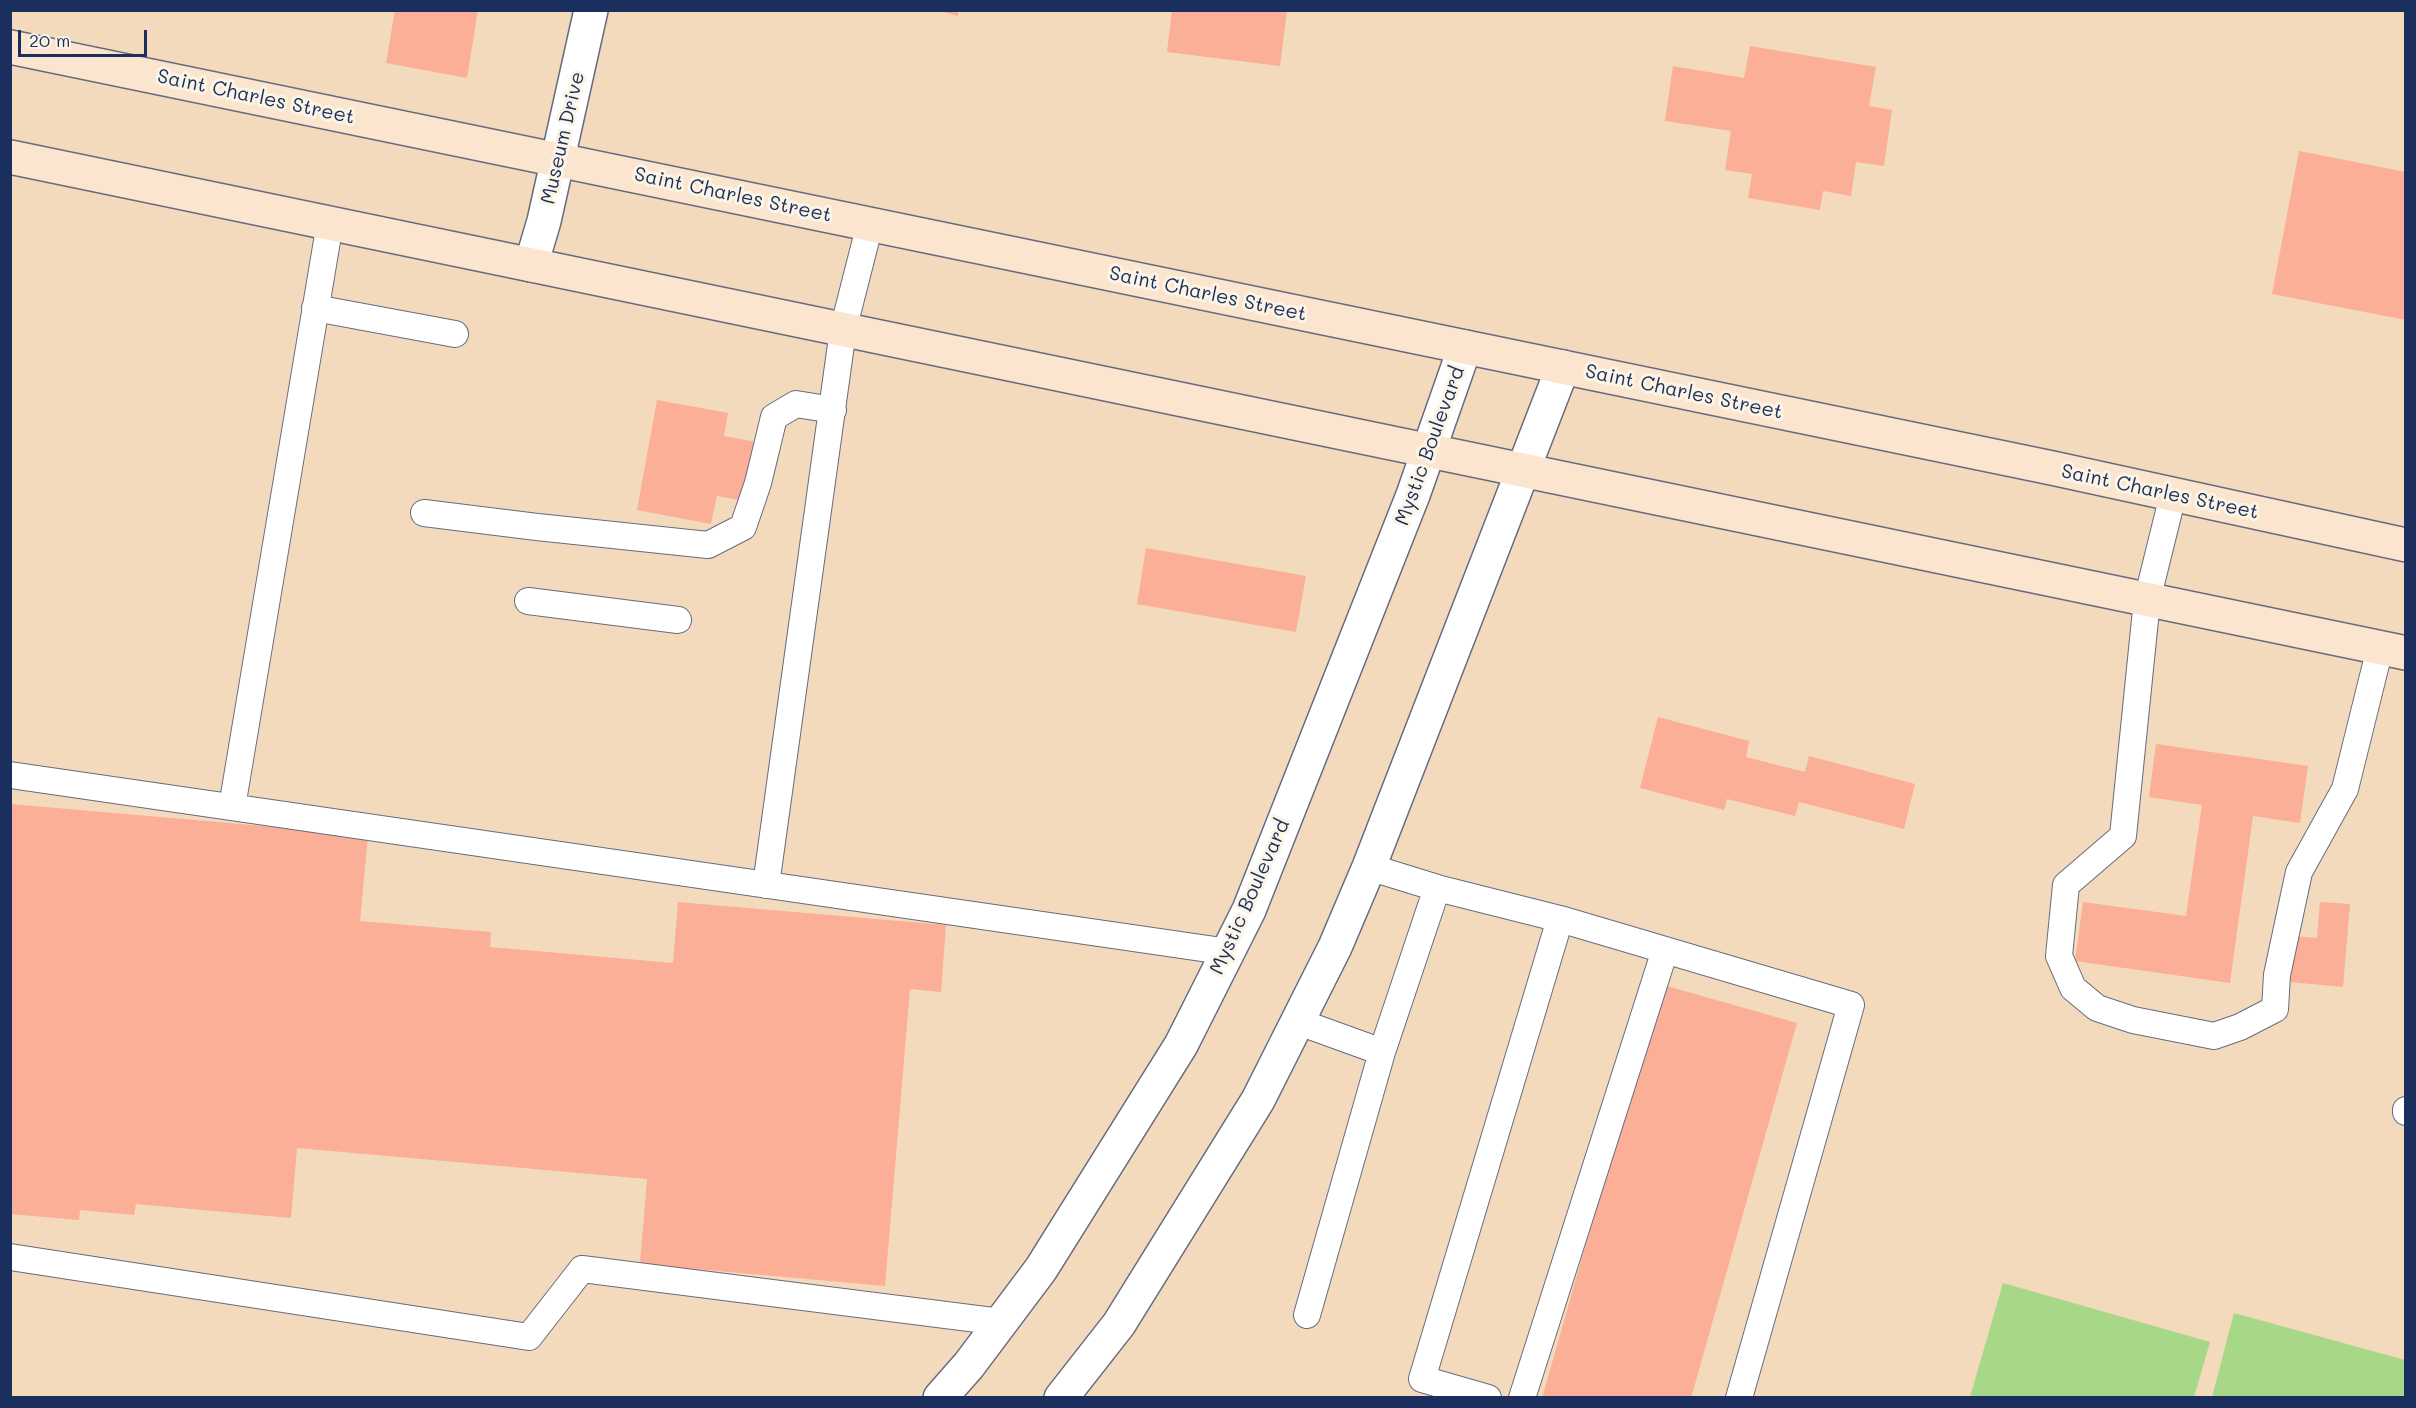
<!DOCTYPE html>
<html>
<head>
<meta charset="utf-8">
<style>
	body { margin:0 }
	#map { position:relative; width:2416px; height:1408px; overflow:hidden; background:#f3dabc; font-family:Mali,sans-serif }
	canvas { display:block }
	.frame { position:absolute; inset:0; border:12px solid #1b2f5e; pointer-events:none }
	.scale { position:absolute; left:18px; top:30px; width:129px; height:27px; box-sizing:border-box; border:3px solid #1b2f5e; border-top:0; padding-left:8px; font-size:18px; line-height:21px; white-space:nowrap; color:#1b2f5e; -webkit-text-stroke:4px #fcf5e5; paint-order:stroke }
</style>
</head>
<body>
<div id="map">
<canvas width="2416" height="1408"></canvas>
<div class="frame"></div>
<div class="scale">20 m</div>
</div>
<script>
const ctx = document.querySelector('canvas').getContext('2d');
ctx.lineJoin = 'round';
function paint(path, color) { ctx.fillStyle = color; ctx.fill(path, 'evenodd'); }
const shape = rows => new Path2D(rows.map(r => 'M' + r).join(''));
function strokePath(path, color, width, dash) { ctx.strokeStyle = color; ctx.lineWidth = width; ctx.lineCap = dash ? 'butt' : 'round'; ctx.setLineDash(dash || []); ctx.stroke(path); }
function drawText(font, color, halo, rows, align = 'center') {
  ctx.font = font + ' Mali,sans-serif'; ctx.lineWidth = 6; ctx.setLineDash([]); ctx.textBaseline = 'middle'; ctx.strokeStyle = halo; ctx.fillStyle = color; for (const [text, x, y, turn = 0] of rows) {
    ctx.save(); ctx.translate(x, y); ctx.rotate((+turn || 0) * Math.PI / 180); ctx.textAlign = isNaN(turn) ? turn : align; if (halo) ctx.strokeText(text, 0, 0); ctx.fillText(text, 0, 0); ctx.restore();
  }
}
paint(shape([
	[2003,1283,2210,1342,2194,1397,1970,1397],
	[2234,1313,2405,1360,2405,1397,2212,1397]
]), '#a6d887');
paint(shape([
	[395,10,478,10,467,78,386,63],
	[936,10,958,10,958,16],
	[1172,10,1287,10,1280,66,1167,52],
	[1750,46,1876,67,1869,106,1892,110,1884,166,1856,162,1851,196,1823,191,1820,210,1748,198,1752,174,1725,170,1731,131,1665,121,1673,66,1744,78],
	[2299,151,2406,172,2406,320,2272,294],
	[657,400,728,413,724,436,756,442,745,501,717,496,711,524,637,510],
	[1146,548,1306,576,1296,632,1137,604],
	[1658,717,1749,741,1746,757,1805,772,1809,756,1915,784,1904,829,1799,802,1795,816,1727,799,1724,810,1640,788],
	[2156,744,2308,766,2300,823,2253,816,2230,983,2075,961,2083,902,2186,916,2202,805,2149,797],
	[10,804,368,835,360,921,491,932,490,947,673,963,678,902,946,925,941,992,910,989,885,1286,640,1264,647,1179,297,1148,291,1218,136,1204,134,1215,80,1210,79,1220,10,1214],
	[2320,902,2350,904,2343,987,2290,982,2294,936,2317,938],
	[1660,984,1797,1023,1691,1398,1542,1398]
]), '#fbaf96');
const lane = shape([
	[315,308,455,334],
	[2173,495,2147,600,2123,836,2066,885,2059,956,2073,988,2097,1008,2133,1020,2214,1036,2240,1027,2275,1009,2277,975,2299,872,2345,789,2380,648],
	[424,513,537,527,708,545,743,527,758,483,774,417,796,404,833,410],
	[528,601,678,620],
	[10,775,1229,952],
	[232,807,330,223],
	[1369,867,1437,888,1382,1052],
	[766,885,843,330,870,224],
	[1437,888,1560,919,1851,1005,1739,1398],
	[1299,1022,1382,1052,1307,1315],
	[2406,1110,2406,1112],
	[10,1257,529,1337,582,1269,1001,1322],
	[1488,1398,1422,1379,1560,919],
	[1522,1398,1665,950]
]);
const street = shape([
	[531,265,544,221,591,10],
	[940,1398,969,1365,1041,1269,1181,1045,1249,910,1413,495,1465,347],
	[1061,1398,1119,1324,1258,1100,1335,947,1369,867,1563,367]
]);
const secondary = shape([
	[10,47,2052,468,2406,545],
	[10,157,2406,653]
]);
strokePath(lane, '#676b7f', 28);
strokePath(street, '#676b7f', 36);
strokePath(secondary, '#676b7f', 36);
strokePath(lane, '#fff', 26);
strokePath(street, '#fff', 33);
strokePath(secondary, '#fce5cf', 33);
drawText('20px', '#1b2f5e', '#fcf5e5', [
	["Saint Charles Street",256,97,12],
	["Museum Drive",563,138,-77],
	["Saint Charles Street",733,195,12],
	["Saint Charles Street",1208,294,12],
	["Saint Charles Street",1684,392,12],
	["Mystic Boulevard",1430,446,-70],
	["Saint Charles Street",2160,492,12],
	["Mystic Boulevard",1250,897,-66]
]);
</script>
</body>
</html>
